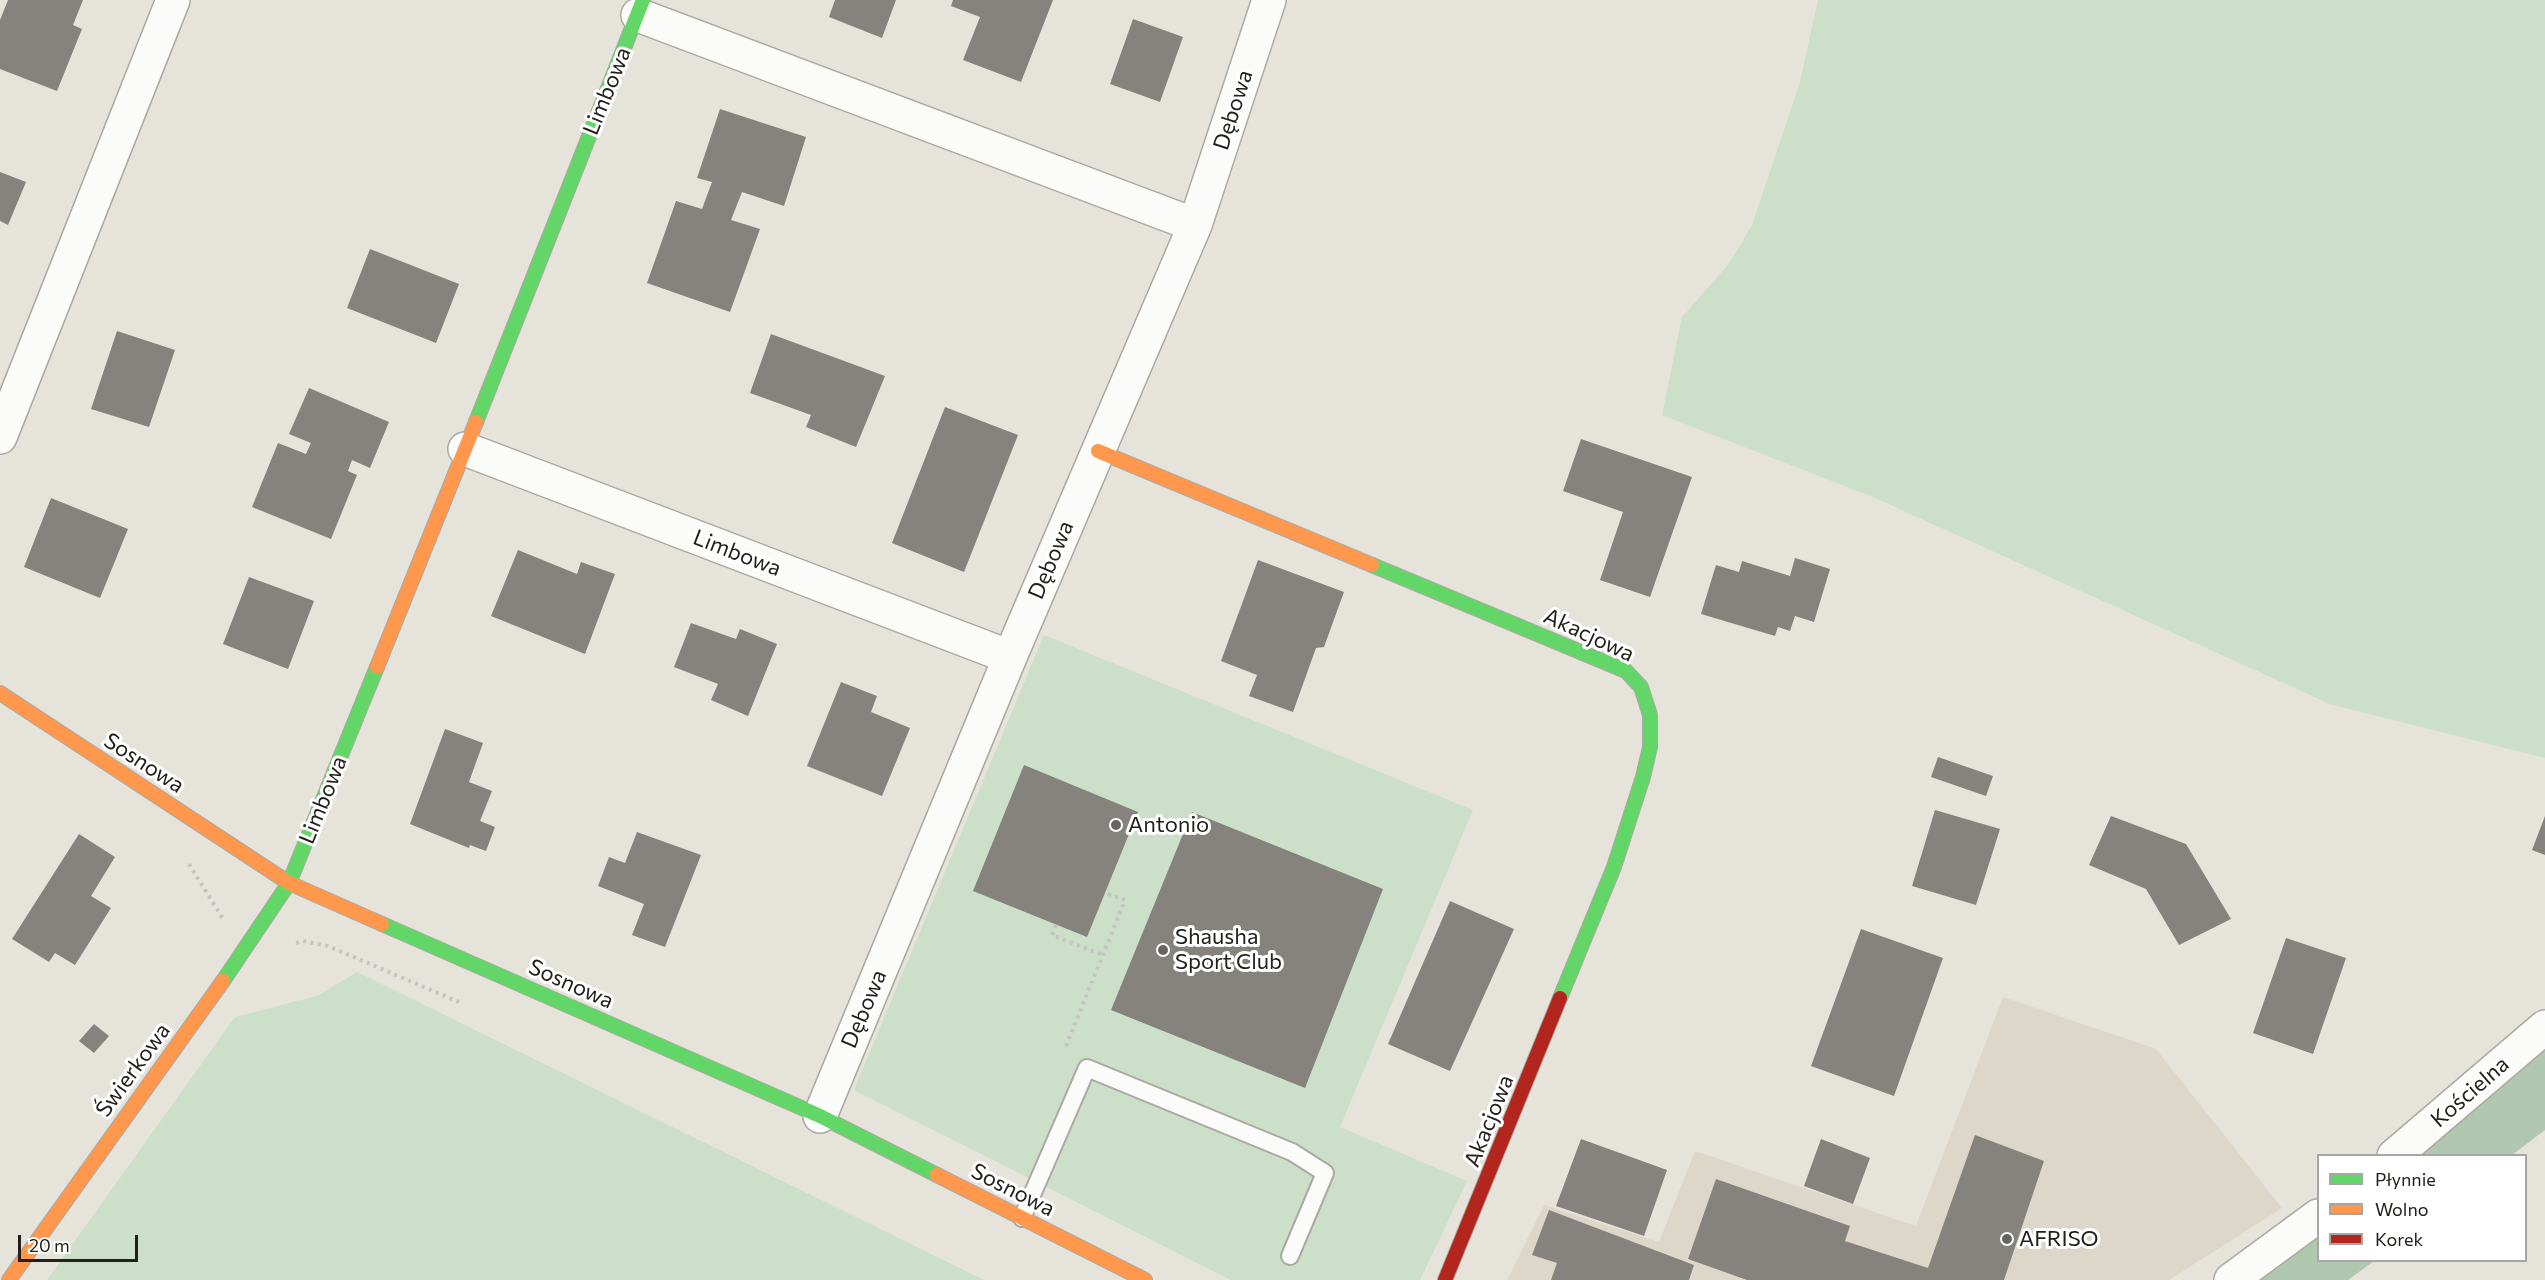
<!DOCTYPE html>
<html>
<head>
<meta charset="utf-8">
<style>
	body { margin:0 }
	#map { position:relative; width:2545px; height:1280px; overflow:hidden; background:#e6e3db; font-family:Commissioner,sans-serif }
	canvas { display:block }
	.legend { position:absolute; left:2317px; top:1154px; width:210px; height:108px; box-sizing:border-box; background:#fff; border:2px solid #a7a6a4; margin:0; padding:8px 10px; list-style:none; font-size:18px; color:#23201c }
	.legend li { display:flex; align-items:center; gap:12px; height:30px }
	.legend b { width:30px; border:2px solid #a7a6a4 }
	.scale { position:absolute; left:18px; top:1235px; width:120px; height:27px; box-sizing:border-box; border:3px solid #23201c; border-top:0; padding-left:8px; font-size:18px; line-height:21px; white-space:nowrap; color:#23201c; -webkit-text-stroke:4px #fff; paint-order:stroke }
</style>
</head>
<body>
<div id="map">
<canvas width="2545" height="1280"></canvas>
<ul class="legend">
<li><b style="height:8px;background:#63d668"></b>Płynnie</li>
<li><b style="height:8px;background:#ff974d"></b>Wolno</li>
<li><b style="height:8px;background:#b3261e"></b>Korek</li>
</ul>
<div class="scale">20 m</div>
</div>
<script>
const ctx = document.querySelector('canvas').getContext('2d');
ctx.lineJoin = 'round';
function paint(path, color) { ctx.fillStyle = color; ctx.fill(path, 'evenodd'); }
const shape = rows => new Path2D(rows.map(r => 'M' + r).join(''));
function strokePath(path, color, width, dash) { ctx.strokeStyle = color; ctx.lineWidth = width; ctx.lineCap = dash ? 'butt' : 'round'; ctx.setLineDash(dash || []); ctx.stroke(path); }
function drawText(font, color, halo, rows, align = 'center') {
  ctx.font = font + ' Commissioner,sans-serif'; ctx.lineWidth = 6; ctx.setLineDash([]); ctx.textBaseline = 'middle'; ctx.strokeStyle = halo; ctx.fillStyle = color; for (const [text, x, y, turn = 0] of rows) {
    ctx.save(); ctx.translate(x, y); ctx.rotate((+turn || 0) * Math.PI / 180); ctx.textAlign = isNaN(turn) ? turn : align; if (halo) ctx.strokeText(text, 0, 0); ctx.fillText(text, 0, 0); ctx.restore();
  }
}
paint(shape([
	[2003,997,2156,1049,2282,1208,2169,1280,1507,1280,1544,1205,1659,1242,1695,1151,1916,1226]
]), '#ddd7ca');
paint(shape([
	[1818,0,2545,0,2545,758,2330,704,1873,497,1662,415,1682,317,1729,264,1752,225,1800,82],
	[1044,635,1473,810,1340,1127,1467,1181,1420,1280,1231,1280,854,1090],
	[357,972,984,1280,47,1280,235,1017,317,996]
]), '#cbdfc9');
paint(shape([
	[2545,1027,2545,1130,2512,1155,2394,1156],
	[2318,1216,2318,1260,2374,1261,2348,1280,2231,1280]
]), '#b1c8b0');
paint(shape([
	[8,0,83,0,73,25,82,29,57,91,0,69,0,20],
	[835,0,896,0,882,38,829,17],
	[953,0,1053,0,1021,82,963,60,980,17,951,6],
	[1133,19,1183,37,1160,102,1110,84],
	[720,109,806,137,784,206,742,192,731,220,760,229,730,312,647,283,676,201,702,209,712,182,697,178],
	[0,172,26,182,8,225,0,221],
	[370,249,459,284,436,343,347,308],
	[117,331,175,350,149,427,91,409],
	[771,334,885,376,856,447,806,427,811,415,750,393],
	[309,388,389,422,370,468,352,460,348,471,357,475,331,539,252,507,278,443,306,454,311,443,289,434],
	[945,407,1018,435,964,572,892,543],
	[1581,439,1692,477,1650,597,1600,580,1623,512,1563,491],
	[51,498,128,529,100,598,24,567],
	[518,550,577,574,581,562,615,574,585,654,491,616],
	[1795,558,1830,569,1814,622,1795,616,1790,631,1778,627,1775,636,1701,614,1716,565,1739,572,1742,561,1790,576],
	[1258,560,1344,592,1324,647,1316,648,1293,712,1249,696,1257,675,1221,661],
	[249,577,314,601,288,669,223,644],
	[691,623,736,639,740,629,777,644,748,716,711,700,718,684,674,667],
	[841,682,877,696,871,712,910,728,882,796,807,766],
	[445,729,483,743,469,782,492,791,480,821,495,827,486,851,470,845,469,848,410,824],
	[1938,757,1993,776,1986,796,1931,777],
	[1024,765,1138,812,1087,937,973,891],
	[1935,810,2000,829,1976,905,1912,886],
	[1192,812,1383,889,1305,1088,1111,1010],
	[2111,816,2186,844,2231,919,2179,945,2146,889,2089,865],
	[2545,816,2545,855,2532,850],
	[637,832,701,855,665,947,632,935,644,904,598,886,609,857,625,863],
	[79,834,115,857,91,896,111,908,75,965,55,953,49,962,12,939],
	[1450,901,1514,929,1450,1071,1388,1044],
	[1861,929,1943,958,1894,1096,1811,1066],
	[2286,938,2346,958,2313,1054,2253,1033],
	[94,1024,109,1036,94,1053,79,1041],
	[1975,1135,2044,1161,2004,1280,1747,1280,1688,1259,1716,1179,1850,1226,1845,1241,1928,1268],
	[1581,1139,1667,1170,1644,1236,1556,1206],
	[1821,1139,1870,1158,1853,1204,1804,1186],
	[1549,1210,1694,1265,1689,1280,1551,1280,1557,1263,1532,1255]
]), '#86827e');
const lane = shape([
	[1022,1218,1087,1068,1292,1152,1325,1173,1290,1256]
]);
const street = shape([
	[638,15,1195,225],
	[0,437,173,0],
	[465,449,1010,657],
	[820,1116,1010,657,1195,225,1269,0],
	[2394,1156,2545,1027],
	[2231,1280,2318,1216]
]);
const fast = shape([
	[476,422,643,0],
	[1372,565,1626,671,1641,687,1650,715,1650,747,1643,777,1614,867,1560,998],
	[382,924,820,1116,937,1175],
	[223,981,289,883,377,667]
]);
const slow = shape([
	[1098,451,1372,565],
	[377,667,476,422],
	[0,693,289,883,382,924],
	[937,1175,1145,1280],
	[9,1280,223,981]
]);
const jam = shape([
	[1445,1280,1560,998]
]);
strokePath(lane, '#aba9a3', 20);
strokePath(street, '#aba9a3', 36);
strokePath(fast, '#aba9a3', 16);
strokePath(slow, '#aba9a3', 16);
strokePath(jam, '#aba9a3', 16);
strokePath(shape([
	[189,864,223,919],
	[1056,925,1052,935,1103,955],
	[296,943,303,941,328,946,459,1002],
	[1066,1046,1125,900,1105,893]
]), '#c6c4c2', 4, [3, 4.5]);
strokePath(lane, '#fbfbfa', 16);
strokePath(street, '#fbfbfa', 33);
strokePath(fast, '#63d668', 14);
strokePath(slow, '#ff974d', 14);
strokePath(jam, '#b3261e', 14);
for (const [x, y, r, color] of [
	[1116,825,6,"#67645f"],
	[1163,950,6,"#67645f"],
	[2007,1239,6,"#67645f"]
]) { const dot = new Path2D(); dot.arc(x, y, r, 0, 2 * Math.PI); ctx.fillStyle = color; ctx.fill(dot); strokePath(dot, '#fff', 2); }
drawText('22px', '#23201c', '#fff', [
	["Limbowa",607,91,-68],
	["Dębowa",1233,110,-72],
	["Limbowa",737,553,21],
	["Dębowa",1051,560,-67],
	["Akacjowa",1589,635,25],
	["Sosnowa",144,763,33],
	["Limbowa",323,800,-68],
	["Sosnowa",571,984,24],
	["Dębowa",864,1009,-67],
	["Świerkowa",133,1070,-54],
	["Kościelna",2470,1092,-41],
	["Akacjowa",1489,1121,-68],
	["Sosnowa",1013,1190,27]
]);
drawText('22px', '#23201c', '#fff', [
	["Antonio",1128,825],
	["Shausha",1175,937],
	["Sport Club",1175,962],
	["AFRISO",2019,1239]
], 'left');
</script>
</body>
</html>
